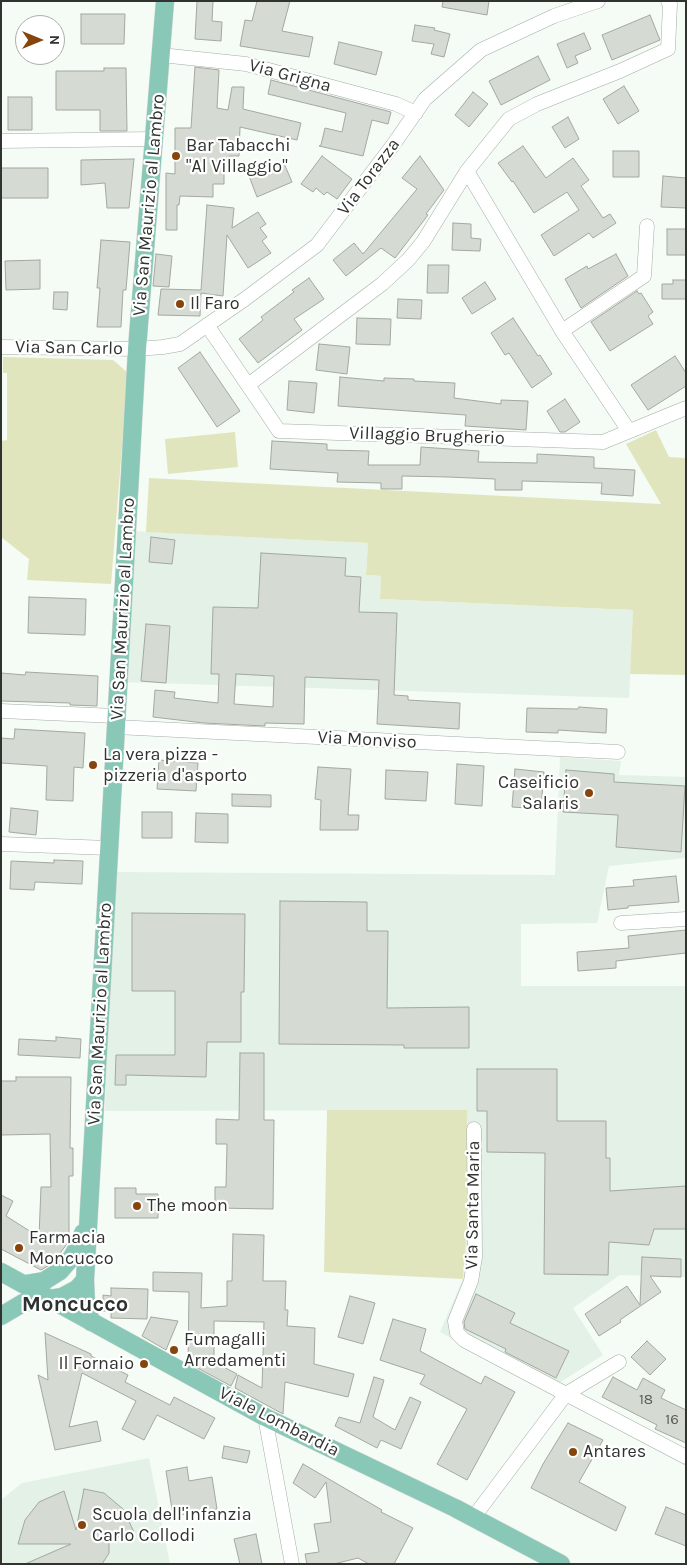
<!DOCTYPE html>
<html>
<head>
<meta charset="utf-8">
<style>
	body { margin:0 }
	#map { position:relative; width:687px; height:1565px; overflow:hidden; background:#f4fcf5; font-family:Karla,sans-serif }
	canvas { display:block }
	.frame { position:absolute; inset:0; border:2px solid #303330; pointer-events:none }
	.north { position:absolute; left:15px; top:15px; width:50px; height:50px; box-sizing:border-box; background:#fff; border:1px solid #acadac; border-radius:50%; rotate:90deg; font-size:14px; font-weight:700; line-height:20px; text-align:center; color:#303330 }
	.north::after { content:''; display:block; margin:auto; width:18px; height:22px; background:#85450c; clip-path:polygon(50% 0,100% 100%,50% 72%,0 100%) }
</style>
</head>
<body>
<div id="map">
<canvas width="687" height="1565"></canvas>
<div class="frame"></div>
<div class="north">N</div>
</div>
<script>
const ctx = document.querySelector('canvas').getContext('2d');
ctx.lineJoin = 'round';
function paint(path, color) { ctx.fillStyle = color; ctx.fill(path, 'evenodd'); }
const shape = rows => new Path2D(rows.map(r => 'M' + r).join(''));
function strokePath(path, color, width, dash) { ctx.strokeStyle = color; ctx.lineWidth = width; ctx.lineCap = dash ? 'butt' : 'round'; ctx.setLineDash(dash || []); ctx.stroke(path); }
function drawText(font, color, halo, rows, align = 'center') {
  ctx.font = font + ' Karla,sans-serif'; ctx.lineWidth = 4.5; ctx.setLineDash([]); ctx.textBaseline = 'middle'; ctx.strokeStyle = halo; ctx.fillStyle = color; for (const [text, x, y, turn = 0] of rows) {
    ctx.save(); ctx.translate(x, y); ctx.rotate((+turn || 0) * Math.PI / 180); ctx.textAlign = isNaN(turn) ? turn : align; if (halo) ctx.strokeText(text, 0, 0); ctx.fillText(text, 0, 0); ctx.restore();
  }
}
paint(shape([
	[132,531,368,543,366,575,381,576,380,599,633,610,629,698,123,682],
	[560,757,621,761,619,775,686,777,686,858,609,866,597,923,521,924,521,986,686,986,686,1277,620,1275,573,1308,603,1355,548,1390,440,1332,463,1279,465,1265,467,1110,105,1111,112,872,555,875],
	[149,1458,170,1564,3,1564,1,1550,1,1500,22,1483]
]), '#e3f1e6');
paint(shape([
	[3,357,113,360,128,373,111,584,27,580,29,559,1,537,1,441,7,440,7,373,3,373],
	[656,430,669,457,686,458,686,675,630,674,633,610,380,599,381,576,366,575,368,543,146,532,149,478,661,504,626,444],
	[235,432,238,467,168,474,165,439],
	[327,1110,467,1110,467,1225,463,1279,324,1272]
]), '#e0e5bd');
const building = shape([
	[197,1,213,1,212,21,222,22,221,41,195,39,197,1],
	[257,1,290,1,282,31,313,37,309,57,240,46,245,20,252,21,257,1],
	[443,1,489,1,487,15,442,7,443,1],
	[81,14,125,14,124,44,81,44,81,14],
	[650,15,660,40,612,60,602,35,650,15],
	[415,25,435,28,434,30,450,34,444,57,431,54,434,44,412,41,415,25],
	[584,33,591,49,575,56,578,63,567,68,557,44,584,33],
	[339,42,382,52,376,75,334,64,339,42],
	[538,56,550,80,501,105,489,81,538,56],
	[195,67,219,70,217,108,228,110,232,87,244,87,243,109,301,123,297,140,240,127,239,156,229,156,229,166,224,166,224,184,213,184,213,197,180,196,179,205,177,205,177,230,166,230,166,173,175,174,175,128,191,128,195,67],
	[104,68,126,68,127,131,100,131,100,110,56,110,56,71,104,71,104,68],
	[271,80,391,112,388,124,372,120,363,156,319,146,321,145,325,128,342,132,346,113,268,94,271,80],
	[624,86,639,111,618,124,603,99,624,86],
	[473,92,488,104,469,127,455,115,473,92],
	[8,97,32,97,32,130,8,130,8,97],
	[568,117,579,139,565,148,552,127,568,117],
	[523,146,546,178,573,158,589,180,581,186,603,218,610,214,616,223,593,238,589,233,554,256,541,235,579,210,567,192,534,213,513,181,512,182,498,163,523,146],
	[613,151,639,151,639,177,613,177,613,151],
	[322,156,352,179,337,199,327,192,324,195,316,188,313,192,301,184,322,156],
	[420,156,444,190,426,214,428,215,395,258,381,248,346,276,333,260,354,243,363,254,417,189,402,178,420,156],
	[134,159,129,208,107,208,105,183,81,185,81,160,134,159],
	[283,161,292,182,257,197,249,176,283,161],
	[1,168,48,168,48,198,1,198,1,168],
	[663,176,686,178,686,208,661,207,663,176],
	[207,205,234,208,232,228,258,212,266,224,260,228,267,237,262,241,271,253,248,268,227,235,223,296,201,293,200,316,158,315,161,289,201,290,207,205],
	[453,223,471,224,471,238,481,239,480,251,452,250,453,223],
	[667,229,686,229,686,255,667,255,667,229],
	[101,240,130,242,126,290,123,290,121,327,97,327,100,288,97,288,101,240],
	[156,254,172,256,169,287,153,286,156,254],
	[616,254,628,276,581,308,565,279,587,266,588,269,616,254],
	[40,260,40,289,6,290,5,261,40,260],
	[428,265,449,265,448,293,427,293,428,265],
	[309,278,324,299,294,319,302,330,258,363,239,339,263,320,261,317,294,292,292,290,309,278],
	[673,280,686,280,686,299,662,299,662,284,673,284,673,280],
	[485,282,496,299,472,314,462,298,485,282],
	[637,291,639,294,641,293,653,312,648,316,653,324,610,351,591,322,637,291],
	[54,292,68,292,67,310,53,309,54,292],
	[398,299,422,300,421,319,397,318,398,299],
	[357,318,391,319,390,345,356,344,357,318],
	[513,318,538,356,540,355,552,374,532,388,509,353,505,355,491,333,513,318],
	[319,344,350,347,347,374,316,370,319,344],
	[200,352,240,411,217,427,178,368,200,352],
	[675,356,686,373,686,386,648,410,631,385,675,356],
	[340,377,384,381,384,378,414,379,414,381,455,383,454,398,501,404,501,400,528,401,526,430,465,426,466,415,338,406,340,377],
	[289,381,317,383,314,413,287,410,289,381],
	[565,399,580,422,565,432,560,432,547,411,565,399],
	[272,441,327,444,327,450,369,451,368,465,420,465,421,447,479,451,478,462,537,463,537,454,594,457,594,468,635,470,633,496,601,494,602,483,522,481,522,490,495,490,495,479,448,477,402,476,402,489,381,489,381,483,337,482,338,473,270,469,272,441],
	[151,537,175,540,172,564,149,562,151,537],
	[261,553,346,558,345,576,361,577,359,612,397,613,394,695,408,696,408,700,460,703,459,729,377,724,379,680,305,677,304,724,265,723,265,726,204,723,153,717,155,690,175,692,174,698,218,703,219,674,211,674,213,607,258,608,261,553],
	[236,674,274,676,273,707,234,704,236,674],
	[29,597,86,599,85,635,28,633,29,597],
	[146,624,170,626,166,683,141,681,146,624],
	[26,672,98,676,97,706,70,705,70,703,1,701,1,673,25,675,26,672],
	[579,707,607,709,606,733,558,730,558,733,526,732,527,708,578,709,579,707],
	[15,729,85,733,83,768,74,767,73,801,46,800,47,766,1,763,1,738,14,739,15,729],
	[159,760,198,763,196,791,157,789,159,760],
	[457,764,484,766,482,806,455,804,457,764],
	[318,767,351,769,348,815,359,815,358,830,320,830,321,800,315,799,318,767],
	[515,769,544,772,541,809,512,807,515,769],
	[386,770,428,772,426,801,385,799,386,770],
	[566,770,614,774,614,782,685,786,681,852,616,847,618,815,563,812,566,770],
	[232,794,271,795,271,807,232,806,232,794],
	[11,808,38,811,36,835,9,832,11,808],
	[142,812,172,812,172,838,142,838,142,812],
	[196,813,228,814,228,843,195,842,196,813],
	[54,860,83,861,82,884,35,882,34,890,10,889,11,861,54,863,54,860],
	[676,876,679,902,628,906,628,908,608,910,606,888,634,886,633,880,676,876],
	[280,901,367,902,367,931,388,931,387,1008,469,1007,469,1048,404,1048,404,1045,279,1044,280,901],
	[132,913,245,914,244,992,241,992,241,1042,207,1042,206,1077,126,1075,126,1085,115,1085,116,1055,175,1055,175,991,132,991,132,913],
	[686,930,686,953,616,961,616,968,578,971,577,952,629,948,628,936,686,930],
	[56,1037,81,1039,80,1058,18,1055,19,1039,56,1041,56,1037],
	[240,1053,264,1053,264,1120,274,1120,273,1209,215,1208,215,1187,226,1187,227,1144,216,1144,216,1119,239,1120,240,1053],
	[477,1069,557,1069,557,1121,606,1121,606,1158,610,1158,610,1191,686,1186,686,1229,654,1229,649,1245,609,1242,608,1275,544,1274,545,1153,487,1152,487,1111,477,1111,477,1069],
	[16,1077,71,1077,70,1148,73,1148,73,1176,69,1176,69,1241,53,1263,41,1270,1,1249,1,1195,13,1201,6,1216,39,1237,41,1187,51,1187,50,1134,1,1135,1,1081,16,1081,16,1077],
	[115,1188,136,1188,136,1194,158,1194,158,1218,115,1218,115,1188],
	[233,1234,264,1235,263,1281,286,1281,285,1310,288,1310,287,1326,315,1328,314,1364,354,1374,348,1397,285,1382,283,1414,235,1388,238,1375,262,1388,264,1322,214,1321,214,1362,237,1374,231,1386,188,1363,189,1292,153,1291,153,1272,202,1273,201,1308,227,1306,227,1281,232,1281,233,1234],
	[642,1257,681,1259,681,1277,650,1276,661,1292,620,1320,621,1322,599,1336,585,1314,627,1286,640,1305,642,1257],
	[111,1288,148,1289,147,1319,111,1318,111,1311,103,1311,103,1295,111,1296,111,1288],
	[476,1294,515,1313,510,1323,569,1351,556,1378,505,1352,506,1349,465,1329,464,1322,476,1294],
	[350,1296,375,1303,363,1344,338,1337,350,1296],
	[151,1317,178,1321,166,1350,142,1336,151,1317],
	[393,1319,426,1329,420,1351,481,1384,485,1376,515,1392,467,1480,437,1464,467,1409,420,1384,425,1375,380,1360,393,1319],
	[45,1333,91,1354,91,1356,128,1375,125,1382,170,1405,174,1397,215,1418,204,1439,157,1415,144,1440,122,1429,136,1401,82,1373,69,1427,97,1421,101,1441,55,1450,38,1375,48,1380,45,1333],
	[647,1341,666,1359,650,1375,631,1357,647,1341],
	[374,1377,384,1380,373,1417,395,1430,410,1397,421,1402,401,1449,381,1440,377,1448,335,1426,339,1417,360,1423,374,1377],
	[613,1377,637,1390,643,1378,665,1390,661,1398,686,1410,686,1443,655,1429,657,1425,602,1397,613,1377],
	[568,1423,603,1440,579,1482,626,1507,616,1531,531,1488,543,1464,568,1423],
	[224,1446,250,1451,247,1463,222,1458,224,1446],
	[303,1464,382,1510,381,1512,413,1528,394,1564,369,1564,358,1558,334,1564,307,1564,305,1554,319,1552,314,1524,331,1522,326,1482,315,1498,293,1483,303,1464],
	[187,1467,189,1481,212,1477,217,1509,173,1516,166,1471,187,1467],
	[84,1489,104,1493,123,1509,134,1532,109,1540,109,1553,102,1564,25,1564,71,1544,18,1544,25,1520,39,1502,64,1491,76,1530,84,1489],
	[666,1507,686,1515,686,1546,655,1534,666,1507],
	[256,1534,262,1564,240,1564,234,1539,256,1534]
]);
paint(building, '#d5dad2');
strokePath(building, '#a3a8a0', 1);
const minor = shape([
	[161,55,246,64,396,104,416,113],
	[1,141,154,139],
	[467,171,562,331,629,431],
	[207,325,279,431,603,442,686,408],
	[562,331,644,276,647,226],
	[1,347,137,349,163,347,180,344,245,299,317,245,393,145,425,99,481,50,554,16,598,1],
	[248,385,382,284,408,260,423,242,467,171,509,119,537,104,620,71,668,49,670,4,668,1],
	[1,711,116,716],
	[116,727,618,752],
	[1,844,109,848],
	[621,923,686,919],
	[566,1394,686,1457],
	[566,1394,619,1362],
	[265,1417,292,1564],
	[473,1518,566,1394,464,1340,457,1333,455,1321,471,1281,475,1257,474,1129]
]);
const major = shape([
	[1,1272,265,1417,455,1508,561,1564],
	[26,1284,44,1281,60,1271,72,1257,80,1243,83,1233],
	[1,1316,23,1303,62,1297,77,1289,85,1280],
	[91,1322,86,1304,85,1280,93,1140,137,349,165,1]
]);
strokePath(minor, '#a5aca6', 15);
strokePath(major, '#dadada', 19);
strokePath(minor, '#fff', 14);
strokePath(major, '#89c8b6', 18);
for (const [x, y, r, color] of [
	[176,156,5,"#85450c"],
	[180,304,5,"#85450c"],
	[93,765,5,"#85450c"],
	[589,793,5,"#85450c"],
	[137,1206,5,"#85450c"],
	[19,1248,5,"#85450c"],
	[174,1350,5,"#85450c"],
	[144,1364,5,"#85450c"],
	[573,1452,5,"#85450c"],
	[82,1525,5,"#85450c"]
]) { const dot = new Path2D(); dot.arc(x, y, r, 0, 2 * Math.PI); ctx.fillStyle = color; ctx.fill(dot); strokePath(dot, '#fff', 2); }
drawText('15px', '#595d58', null, [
	["18",646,1400],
	["16",672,1420]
]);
drawText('18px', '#303330', '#fff', [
	["Via Grigna",290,76,15],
	["Via Torazza",369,177,-53],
	["Via San Maurizio al Lambro",149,205,-85],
	["Via San Carlo",69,348,1],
	["Villaggio Brugherio",427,436,2],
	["Via San Maurizio al Lambro",123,609,-87],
	["Via Monviso",367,740,3],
	["Via San Maurizio al Lambro",100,1014,-87],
	["Via Santa Maria",473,1205,-89],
	["Viale Lombardia",279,1422,27]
]);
drawText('18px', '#303330', '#fff', [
	["Bar Tabacchi",186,146],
	["\"Al Villaggio\"",186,167],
	["Il Faro",190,304],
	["La vera pizza -",103,755],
	["pizzeria d'asporto",103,776],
	["Caseificio",579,783,"right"],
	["Salaris",579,804,"right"],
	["The moon",147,1206],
	["Farmacia",29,1238],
	["Moncucco",29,1259],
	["Fumagalli",184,1340],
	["Arredamenti",184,1361],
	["Il Fornaio",134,1364,"right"],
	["Antares",583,1452],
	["Scuola dell'infanzia",92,1515],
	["Carlo Collodi",92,1536]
], 'left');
drawText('bold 22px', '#2c332e', '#fff', [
	["Moncucco",75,1305]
]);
</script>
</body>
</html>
